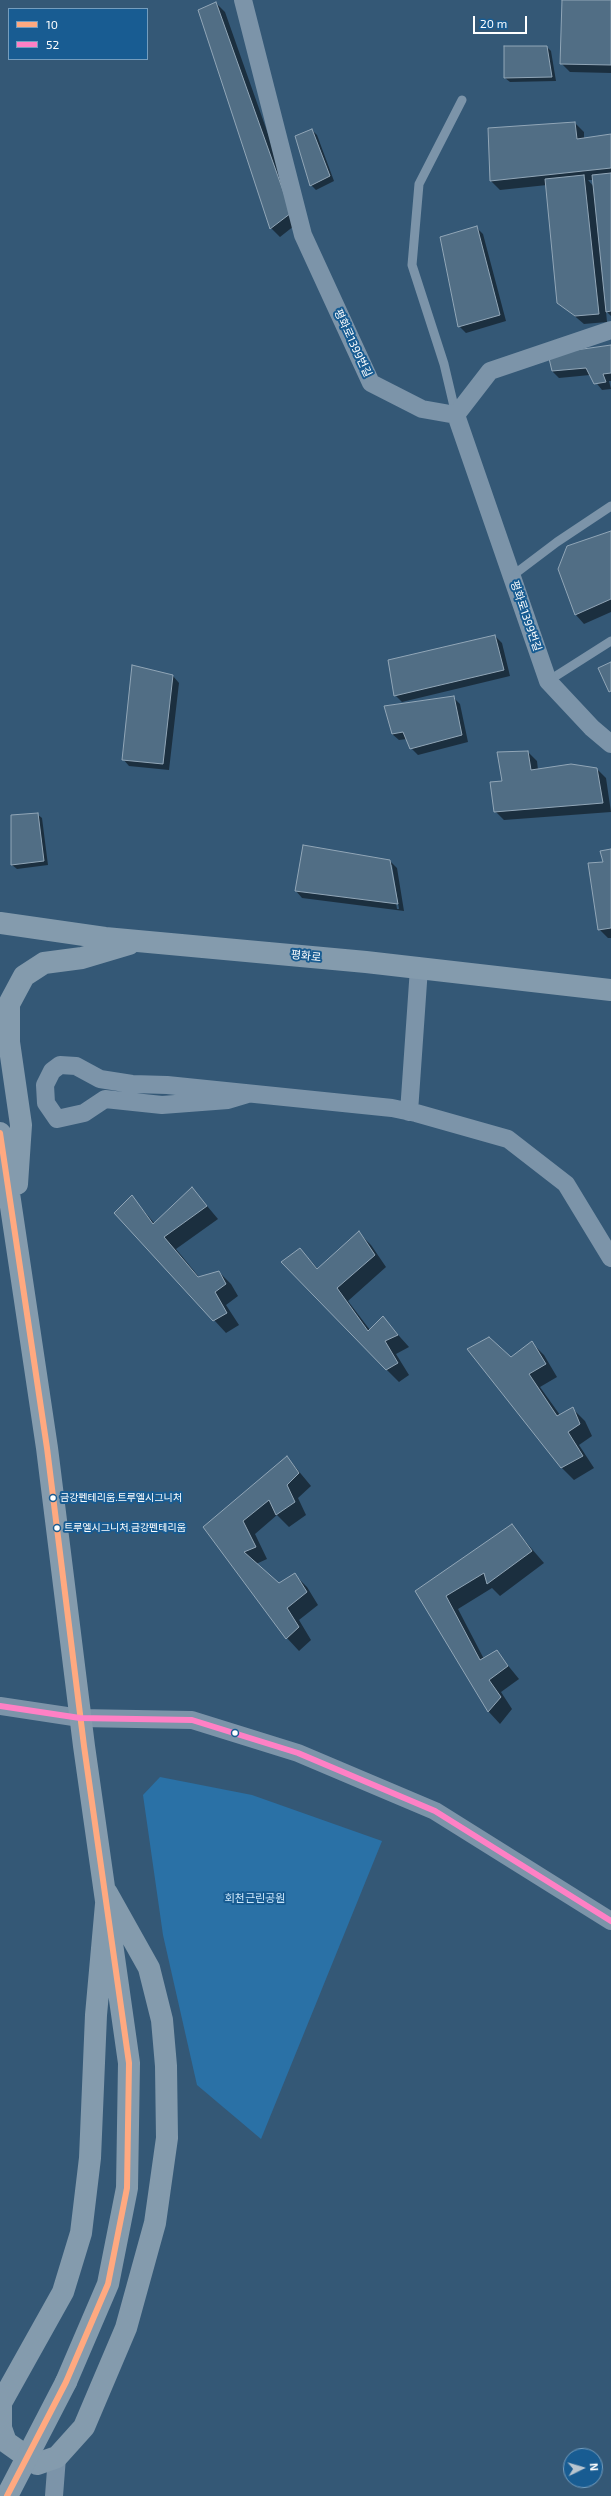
<!DOCTYPE html>
<html>
<head>
<meta charset="utf-8">
<style>
	body { margin:0 }
	#map { position:relative; width:611px; height:2496px; overflow:hidden; background:#345876; font-family:"Exo 2",sans-serif }
	canvas { display:block }
	.legend { position:absolute; left:8px; top:8px; width:140px; height:52px; box-sizing:border-box; background:#185c92; border:1px solid #749dbe; margin:0; padding:5px 7px; list-style:none; font-size:12px; color:#fff }
	.legend li { display:flex; align-items:center; gap:8px; height:20px }
	.legend b { width:20px; border:1px solid #749dbe }
	.north { position:absolute; left:563px; top:2448px; width:40px; height:40px; box-sizing:border-box; background:#185c92; border:1px solid #749dbe; border-radius:50%; rotate:85deg; font-size:11px; font-weight:700; line-height:16px; text-align:center; color:#fff }
	.north::after { content:''; display:block; margin:auto; width:14px; height:18px; background:#b8c5cf; clip-path:polygon(50% 0,100% 100%,50% 72%,0 100%) }
	.scale { position:absolute; left:473px; top:16px; width:54px; height:18px; box-sizing:border-box; border:2px solid #fff; border-top:0; padding-left:5px; font-size:12px; line-height:14px; white-space:nowrap; color:#fff; -webkit-text-stroke:3px #185c92; paint-order:stroke }
</style>
</head>
<body>
<div id="map">
<canvas width="611" height="2496"></canvas>
<ul class="legend">
<li><b style="height:5px;background:#ffa980"></b>10</li>
<li><b style="height:5px;background:#ff80c5"></b>52</li>
</ul>
<div class="north">N</div>
<div class="scale">20 m</div>
</div>
<script>
const ctx = document.querySelector('canvas').getContext('2d');
ctx.lineJoin = 'round';
function paint(path, color) { ctx.fillStyle = color; ctx.fill(path, 'evenodd'); }
const shape = rows => new Path2D(rows.map(r => 'M' + r).join(''));
function strokePath(path, color, width, dash) { ctx.strokeStyle = color; ctx.lineWidth = width; ctx.lineCap = dash ? 'butt' : 'round'; ctx.setLineDash(dash || []); ctx.stroke(path); }
function drawText(font, color, halo, rows, align = 'center') {
  ctx.font = font + ' "Exo 2","Noto Sans KR",sans-serif'; ctx.lineWidth = 4; ctx.setLineDash([]); ctx.textBaseline = 'middle'; ctx.strokeStyle = halo; ctx.fillStyle = color; for (const [text, x, y, turn = 0] of rows) {
    ctx.save(); ctx.translate(x, y); ctx.rotate((+turn || 0) * Math.PI / 180); ctx.textAlign = isNaN(turn) ? turn : align; if (halo) ctx.strokeText(text, 0, 0); ctx.fillText(text, 0, 0); ctx.restore();
  }
}
paint(shape([
	[160,1777,252,1795,382,1841,261,2139,197,2085,163,1935,143,1795]
]), '#2a71a6');
paint(shape([
	[563,0,611,0,611,73,570,72,561,63],
	[216,3,225,12,299,222,280,237,271,228,199,11],
	[547,47,551,51,556,81,510,82,505,78],
	[575,123,584,132,584,139,611,135,611,316,606,311,607,322,584,324,558,302,547,185,500,190,491,181,489,129],
	[588,180,594,180,594,187],
	[312,130,317,135,334,181,316,190,311,185,296,136],
	[476,227,483,234,506,321,466,333,459,326],
	[611,346,611,381,609,381,611,389,602,390,590,375,559,378,552,371,549,355],
	[611,532,611,612,584,624,576,615],
	[495,636,502,643,510,676,402,702,395,695],
	[173,676,179,683,169,770,129,766,123,759],
	[453,697,460,704,468,742,418,755,411,748,407,739,399,740,392,734],
	[528,752,537,761,538,770,597,769,606,778,611,812,504,820,495,811,503,782],
	[37,814,42,818,48,865,17,869,12,865],
	[611,850,611,938,608,938,599,929,604,863],
	[390,861,397,868,404,911,302,898,296,891],
	[390,865,392,865,399,909,397,909],
	[192,1188,218,1219,176,1249,199,1277,219,1272,231,1284,238,1296,226,1305,239,1325,226,1333,116,1213,132,1197,155,1224],
	[359,1233,371,1245,386,1267,348,1301,370,1330,383,1318,409,1347,396,1354,409,1375,399,1382,386,1369,300,1249,318,1269],
	[532,1343,544,1355,557,1377,540,1387,560,1415,573,1409,585,1421,592,1436,579,1445,594,1468,574,1480,561,1467,511,1358],
	[287,1457,311,1486,298,1498,306,1515,289,1527,277,1515,255,1534,267,1559,256,1564,279,1585,295,1575,307,1587,318,1605,299,1620,311,1640,299,1651,287,1638,204,1528],
	[512,1526,544,1563,500,1596,492,1588,458,1609,484,1659,497,1652,519,1679,501,1692,512,1709,500,1724,489,1712,417,1591]
]), '#0007');
const building = shape([
	[562,0,611,0,611,65,560,64,562,0],
	[216,2,291,213,270,229,198,10,216,2],
	[504,46,547,46,552,77,504,78,504,46],
	[575,122,577,139,611,134,611,168,490,181,488,128,575,122],
	[312,129,330,176,310,186,295,136,312,129],
	[611,173,611,311,606,312,592,175,611,173],
	[584,175,599,314,575,316,557,303,545,179,584,175],
	[477,226,500,315,458,327,440,237,477,226],
	[611,345,611,373,603,374,606,382,594,384,586,368,552,371,548,354,611,345],
	[611,531,611,599,575,615,558,569,567,546,611,531],
	[495,635,504,670,394,696,388,660,495,635],
	[611,662,611,691,609,692,598,668,611,662],
	[132,665,173,675,163,764,122,760,132,665],
	[454,696,462,735,410,749,403,732,392,734,384,706,454,696],
	[528,751,531,770,571,764,597,768,603,803,494,812,490,782,502,781,497,752,528,751],
	[38,813,44,861,11,865,11,815,38,813],
	[303,845,390,860,398,904,295,891,303,845],
	[611,849,611,928,598,930,588,863,603,862,600,851,611,849],
	[192,1187,207,1206,164,1237,198,1277,219,1271,226,1284,215,1292,227,1313,213,1321,114,1213,132,1195,153,1224,192,1187],
	[359,1231,375,1255,337,1288,368,1331,383,1316,398,1335,385,1341,398,1363,386,1370,281,1262,300,1248,317,1269,359,1231],
	[489,1337,511,1357,532,1341,546,1364,529,1374,557,1416,573,1407,580,1424,568,1432,583,1456,561,1468,467,1349,489,1337],
	[287,1456,299,1473,287,1485,295,1502,276,1515,269,1500,243,1521,256,1547,244,1552,279,1583,295,1573,307,1592,287,1608,299,1627,286,1639,203,1527,287,1456],
	[512,1524,532,1551,487,1584,484,1573,446,1596,480,1660,497,1650,508,1666,489,1680,501,1697,488,1712,415,1591,512,1524]
]);
paint(building, '#516e85');
strokePath(building, '#91a6b7', 1);
strokePath(shape([
	[456,415,444,364,412,265,419,184,462,100],
	[512,576,557,542,611,506],
	[548,681,611,641]
]), '#7c94a9', 9);
strokePath(shape([
	[243,0,303,235,371,383,422,409,456,415,548,681,592,728,611,744],
	[456,415,490,371,611,330],
	[248,1094,228,1100,162,1105,105,1099,84,1113,57,1119,46,1103,45,1085,52,1071,60,1065,76,1066,100,1079,132,1084,167,1085,392,1108,416,1113,508,1139,566,1184,611,1258],
	[409,1112,419,968],
	[0,1706,80,1718,192,1720,298,1753,435,1811,611,1921],
	[54,2496,57,2457]
]), '#7c94a9', 18);
strokePath(shape([
	[0,923,105,938,366,962,611,990],
	[0,1133,47,1448,84,1746,129,2063,127,2188,108,2284,66,2382],
	[17,1184,21,1125,9,1042,9,1004,24,976,44,963,82,958,129,944],
	[107,1893,149,1968,162,2020,166,2066,167,2138,155,2223,126,2328,84,2427,57,2457,37,2464,6,2442,1,2428,1,2403,63,2292,81,2233,90,2158,96,2015,107,1893]
]), '#849bad', 22);
strokePath(shape([
	[7,2496,66,2382]
]), '#849bad', 22);
strokePath(shape([
	[0,1133,47,1448,84,1746,129,2063,127,2188,108,2284,66,2382,7,2496]
]), '#ffa980', 6);
strokePath(shape([
	[0,1706,80,1718,192,1720,298,1753,435,1811,611,1921]
]), '#ff80c5', 6);
for (const [x, y, r, color] of [
	[53,1498,3.5,"#fff"],
	[57,1528,3.5,"#fff"],
	[235,1733,3.5,"#fff"]
]) { const dot = new Path2D(); dot.arc(x, y, r, 0, 2 * Math.PI); ctx.fillStyle = color; ctx.fill(dot); strokePath(dot, '#185c92', 1.5); }
drawText('10px', '#fff', '#185c92', [
	["금강펜테리움.트루엘시그니처",60,1498],
	["트루엘시그니처.금강펜테리움",64,1528]
], 'left');
drawText('11px', '#fff', '#185c92', [
	["평화로1399번길",353,343,65],
	["평화로1399번길",526,616,71],
	["평화로",306,956,6]
]);
drawText('11px', '#cee8fb', '#185c92', [
	["회천근린공원",255,1898]
]);
</script>
</body>
</html>
